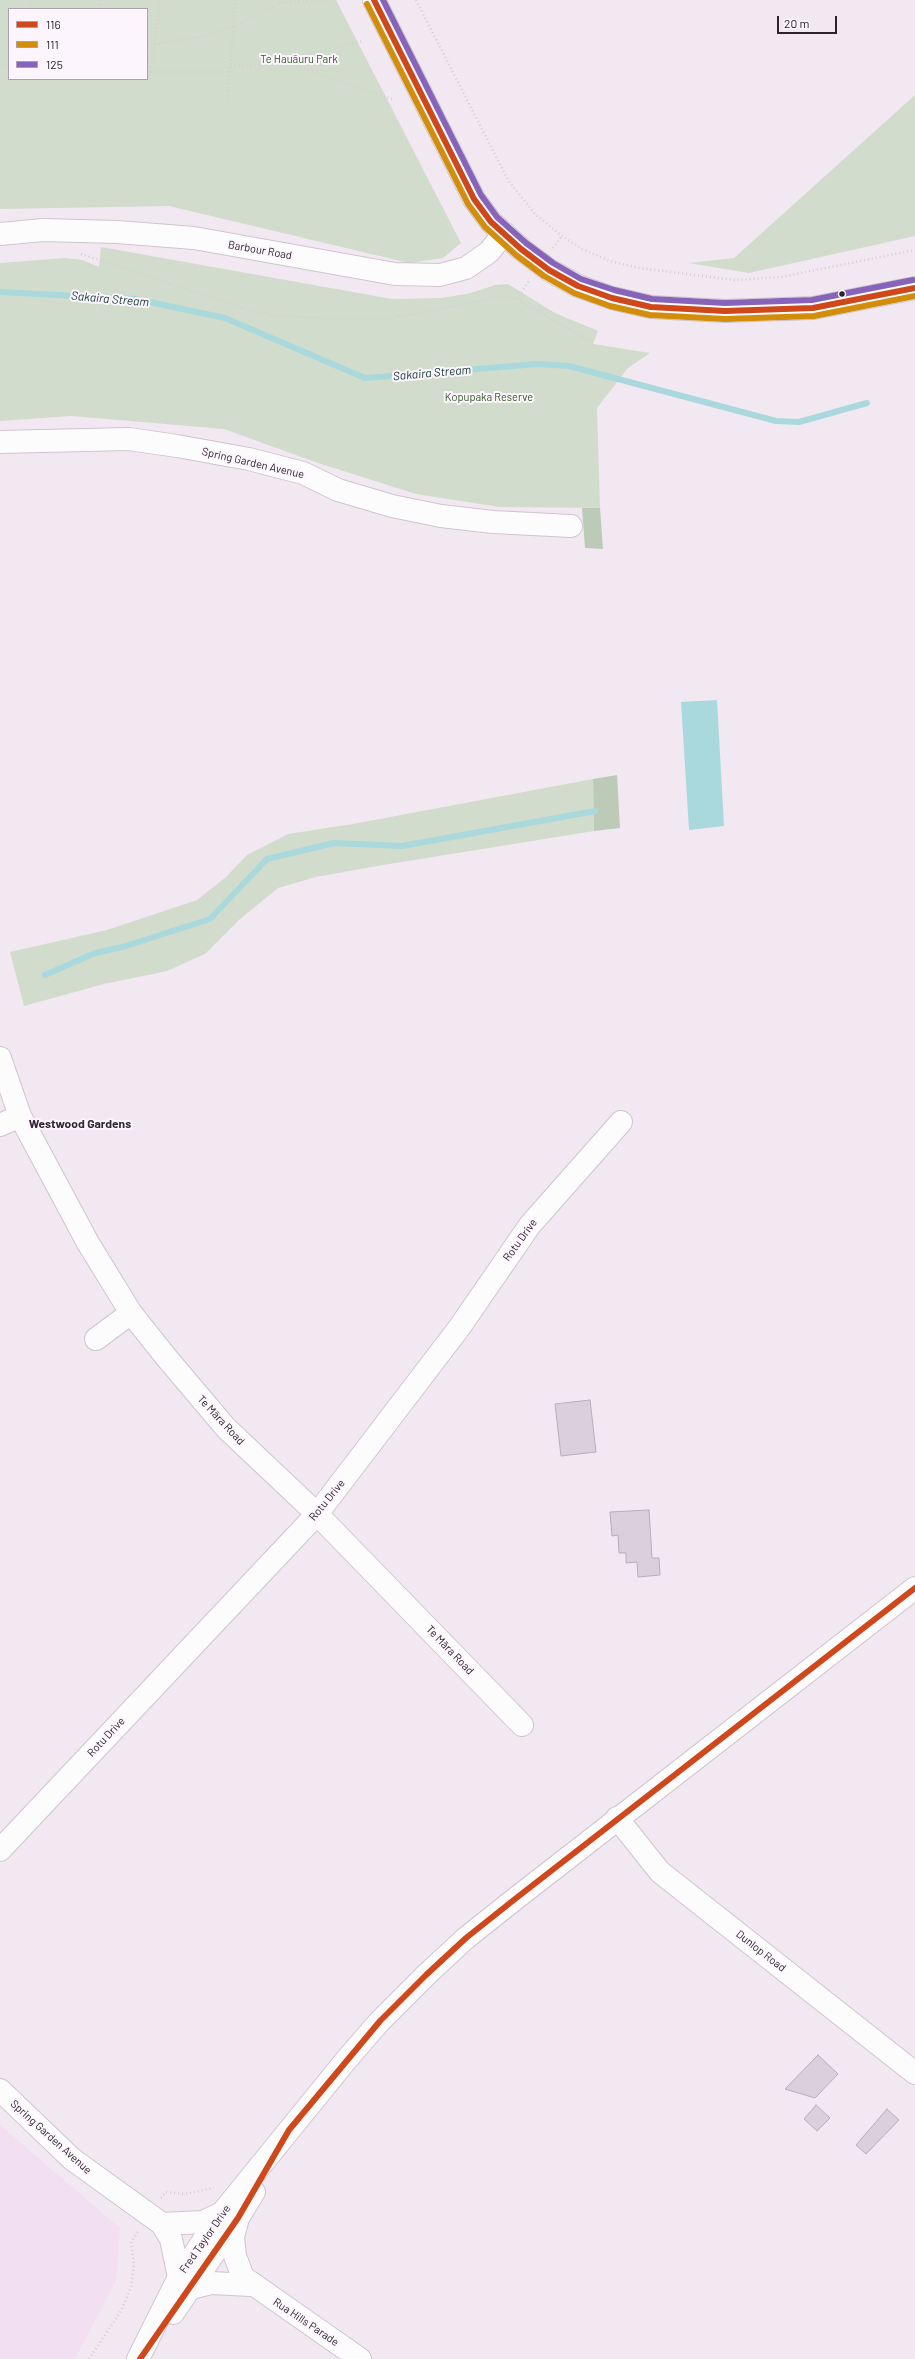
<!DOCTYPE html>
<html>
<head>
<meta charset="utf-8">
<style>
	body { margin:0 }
	#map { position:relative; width:915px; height:2359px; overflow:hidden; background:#f2e8f2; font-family:Barlow,sans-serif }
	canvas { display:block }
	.legend { position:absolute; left:8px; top:8px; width:140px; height:72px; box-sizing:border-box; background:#fdf5fd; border:1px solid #a9a1a9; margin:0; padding:5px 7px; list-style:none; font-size:12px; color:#2b242b }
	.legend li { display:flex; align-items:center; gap:8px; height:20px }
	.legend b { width:20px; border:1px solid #a9a1a9 }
	.scale { position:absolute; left:777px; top:16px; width:60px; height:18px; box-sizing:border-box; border:2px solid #2b242b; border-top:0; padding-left:5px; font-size:12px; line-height:14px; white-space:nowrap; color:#2b242b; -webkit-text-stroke:3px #fdf5fd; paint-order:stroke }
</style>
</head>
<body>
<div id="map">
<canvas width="915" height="2359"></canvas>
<ul class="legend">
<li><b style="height:5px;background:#ce481b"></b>116</li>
<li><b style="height:5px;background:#d28d0d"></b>111</li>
<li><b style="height:5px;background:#8764b9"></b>125</li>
</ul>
<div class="scale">20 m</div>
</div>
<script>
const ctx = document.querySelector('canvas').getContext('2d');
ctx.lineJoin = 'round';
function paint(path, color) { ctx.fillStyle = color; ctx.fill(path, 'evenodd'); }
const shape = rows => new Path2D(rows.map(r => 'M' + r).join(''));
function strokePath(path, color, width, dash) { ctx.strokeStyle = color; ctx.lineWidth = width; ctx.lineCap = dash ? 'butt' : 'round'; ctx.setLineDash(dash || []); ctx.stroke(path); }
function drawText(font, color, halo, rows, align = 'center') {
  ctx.font = font + ' Barlow,sans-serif'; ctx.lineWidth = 4; ctx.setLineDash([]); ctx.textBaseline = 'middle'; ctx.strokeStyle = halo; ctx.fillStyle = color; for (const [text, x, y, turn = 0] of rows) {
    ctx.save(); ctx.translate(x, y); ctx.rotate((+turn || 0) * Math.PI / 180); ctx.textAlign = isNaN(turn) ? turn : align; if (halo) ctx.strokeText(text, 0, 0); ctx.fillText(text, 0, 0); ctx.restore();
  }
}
paint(shape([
	[0,2125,120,2228,116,2281,75,2359,0,2359]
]), '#f2dff2');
paint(shape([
	[0,0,336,0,461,243,443,258,409,263,169,206,0,209],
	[9,9,147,9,147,79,9,79],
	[915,95,915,236,749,273,689,263,734,258],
	[101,247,392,299,442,298,471,293,495,285,508,284,555,313,598,331,593,344,650,353,628,368,597,408,600,508,499,507,416,494,318,463,224,429,71,416,0,421,0,263,65,258,82,260,99,267],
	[593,779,594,831,377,866,316,877,278,888,240,919,205,954,167,971,104,984,24,1006,10,952,107,930,197,900,226,877,247,855,288,834,353,824]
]), '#d1dccc');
paint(shape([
	[582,508,600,508,603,549,585,548],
	[617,775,620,828,594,831,593,779]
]), '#bccab7');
paint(shape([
	[717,700,724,826,689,830,681,702]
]), '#a9d9dc');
strokePath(shape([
	[0,292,135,299,225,318,365,378,538,364,569,366,776,421,799,422,867,403],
	[45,975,95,953,126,946,210,919,267,859,334,843,402,846,595,811]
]), '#a9d9dc', 6);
const building = shape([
	[590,1400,596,1452,561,1456,555,1404,590,1400],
	[649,1510,652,1558,659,1558,660,1575,638,1577,637,1562,626,1563,626,1553,619,1553,618,1535,612,1536,610,1512,649,1510],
	[818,2055,838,2074,815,2098,785,2089,818,2055],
	[816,2105,830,2118,817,2131,804,2119,816,2105],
	[887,2109,899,2120,866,2154,856,2145,887,2109]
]);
paint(building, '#dccfdc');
strokePath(building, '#b6aeb6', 1);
const minor = shape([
	[374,0,474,199,491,222,521,249,549,270,578,286,612,298,651,307,725,311,813,308,915,288],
	[0,234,43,230,117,232,194,238,395,274,440,275,466,268,489,252,504,233],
	[0,442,129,439,177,446,249,459,303,473,338,490,392,506,441,516,493,522,571,526],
	[0,1058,20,1116,88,1243,131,1313,166,1357,226,1428,317,1514,522,1725],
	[0,1125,20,1116],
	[96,1339,131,1313],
	[617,1818,660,1872,915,2073],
	[0,1850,317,1514,459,1328,530,1225,621,1122],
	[0,2090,72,2159,162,2224,171,2239,179,2277],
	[238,2218,233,2237,235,2256,243,2277,360,2359],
	[162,2224,203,2222,222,2213],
	[191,2288,211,2283,251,2285]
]);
const major = shape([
	[173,2313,238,2218,254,2192],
	[138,2359,179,2277,222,2213,347,2059,380,2021,426,1975,466,1938,515,1899,915,1588]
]);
strokePath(minor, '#cec5ce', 24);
strokePath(major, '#cec5ce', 24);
strokePath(shape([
	[30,0,32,9],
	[100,0,100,9],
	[416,0,508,180,535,214,562,236,582,249,610,261,639,268,734,280,781,277,915,250],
	[147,46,199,37,234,27,279,3,328,0],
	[287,59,297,66,392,99],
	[231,65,256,66,363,41],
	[0,67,9,66],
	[147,72,230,72],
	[150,72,155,45,160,0],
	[228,100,235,0],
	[553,248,562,236],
	[81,254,248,310,275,316,378,320,423,313,501,296,517,299,591,342],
	[517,299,529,281],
	[161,2198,166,2192,184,2194,214,2188],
	[89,2359,121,2311,131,2287,134,2265,131,2242,138,2232]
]), '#d3d0d3', 2.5, [1, 3]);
strokePath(minor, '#fdfcfd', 22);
strokePath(major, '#fdfcfd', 22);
strokePath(shape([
	[374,0,474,199,491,222,521,249,549,270,578,286,612,298,651,307,725,311,813,308,915,288],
	[140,2359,238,2218,289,2130,380,2021,426,1975,466,1938,515,1899,915,1588]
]), '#ce481b', 6);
strokePath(shape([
	[367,4,468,204,485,227,516,255,544,276,574,293,610,306,650,315,725,319,814,316,915,296]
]), '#d28d0d', 6);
strokePath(shape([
	[383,0,481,195,497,217,526,243,553,263,581,279,614,290,652,299,725,303,812,300,913,280]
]), '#8764b9', 6);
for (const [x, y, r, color] of [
	[842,294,3.5,"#2b242b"]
]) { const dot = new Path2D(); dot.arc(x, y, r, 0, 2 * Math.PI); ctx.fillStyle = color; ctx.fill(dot); strokePath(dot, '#fdf5fd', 1.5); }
drawText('11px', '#2f5a1f', '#fdf5fd', [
	["Te Hauāuru Park",299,59],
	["Kopupaka Reserve",489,397]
]);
drawText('11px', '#2b242b', '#fdf5fd', [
	["Barbour Road",260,250,10],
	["Spring Garden Avenue",253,463,13],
	["Rotu Drive",520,1240,-54],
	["Te Māra Road",221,1420,47],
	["Rotu Drive",327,1500,-51],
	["Te Māra Road",450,1650,46],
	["Rotu Drive",106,1737,-47],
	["Dunlop Road",761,1951,38],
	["Spring Garden Avenue",51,2137,42],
	["Fred Taylor Drive",205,2239,-55],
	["Rua Hills Parade",306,2322,34]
]);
drawText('italic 12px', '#113535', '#fdf5fd', [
	["Sakaira Stream",110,299,5],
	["Sakaira Stream",432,373,-5]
]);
drawText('bold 12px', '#352635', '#fdf5fd', [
	["Westwood Gardens",80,1124]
]);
</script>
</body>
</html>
